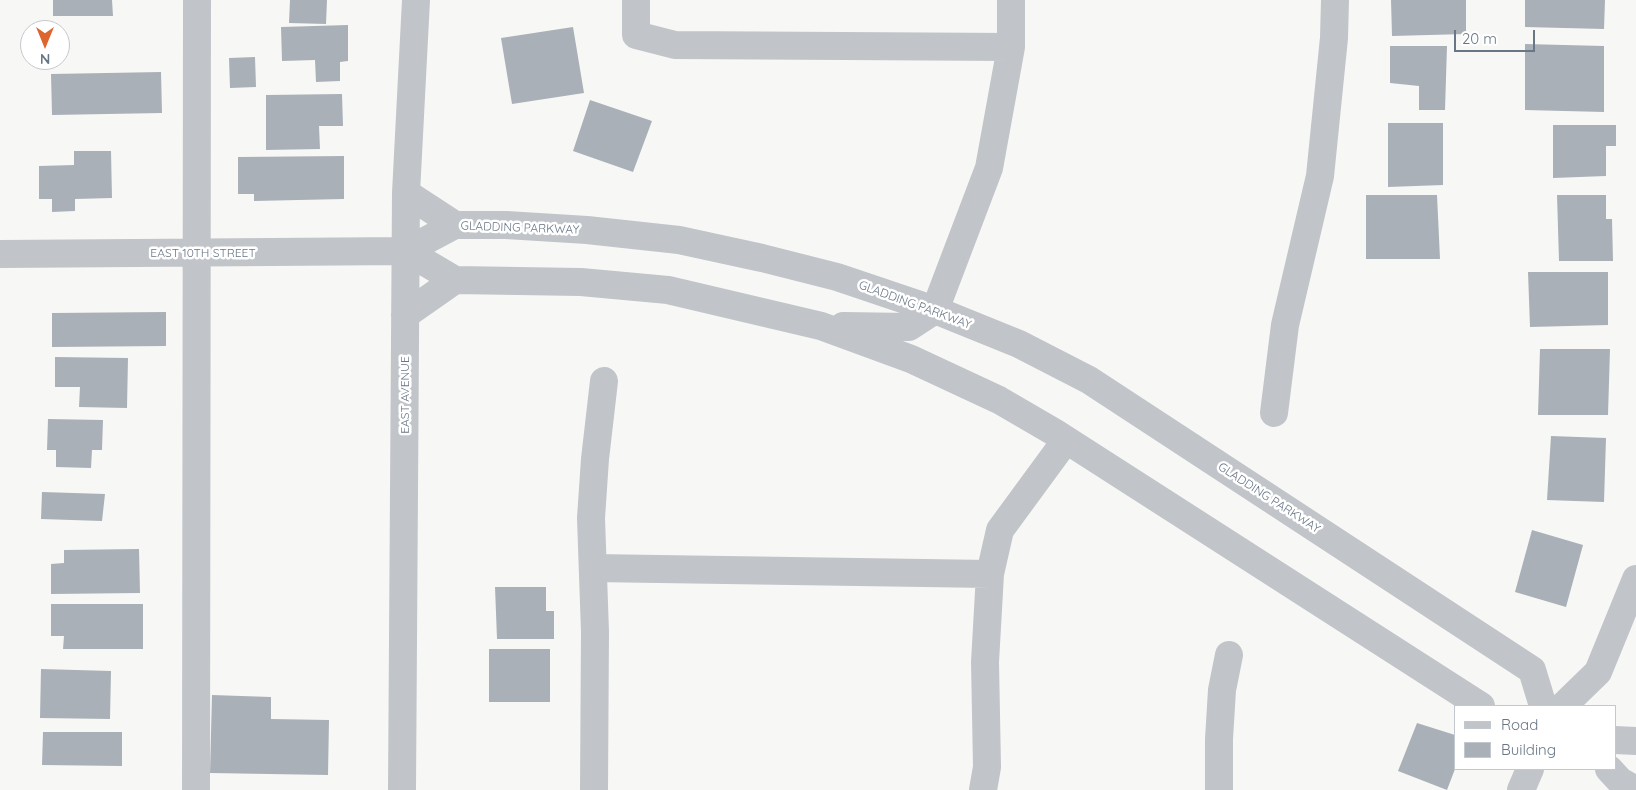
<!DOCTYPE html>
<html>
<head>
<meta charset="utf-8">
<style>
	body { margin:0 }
	#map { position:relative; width:1636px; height:790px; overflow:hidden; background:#f7f8f5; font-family:Quicksand,sans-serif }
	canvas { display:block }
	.legend { position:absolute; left:1454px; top:705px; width:162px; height:65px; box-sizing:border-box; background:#fff; border:1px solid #c3c8ce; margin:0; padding:6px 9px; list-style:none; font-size:15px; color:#687685 }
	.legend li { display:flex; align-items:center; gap:10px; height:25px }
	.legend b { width:25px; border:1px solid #c3c8ce }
	.north { position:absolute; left:20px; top:20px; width:50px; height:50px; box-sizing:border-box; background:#fff; border:1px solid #c3c8ce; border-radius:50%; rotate:180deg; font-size:14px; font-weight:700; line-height:20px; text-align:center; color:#687685 }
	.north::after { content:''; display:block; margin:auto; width:18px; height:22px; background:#dd652f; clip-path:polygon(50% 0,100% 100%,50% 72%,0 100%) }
	.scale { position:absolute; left:1454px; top:30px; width:81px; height:22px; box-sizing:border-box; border:2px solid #687685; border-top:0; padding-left:6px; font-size:15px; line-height:18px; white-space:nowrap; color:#687685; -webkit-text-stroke:4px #fff; paint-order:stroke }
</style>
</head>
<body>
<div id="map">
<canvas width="1636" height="790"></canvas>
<ul class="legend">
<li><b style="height:6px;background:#c1c4c8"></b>Road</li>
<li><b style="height:14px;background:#aab0b7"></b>Building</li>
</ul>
<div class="north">N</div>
<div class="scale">20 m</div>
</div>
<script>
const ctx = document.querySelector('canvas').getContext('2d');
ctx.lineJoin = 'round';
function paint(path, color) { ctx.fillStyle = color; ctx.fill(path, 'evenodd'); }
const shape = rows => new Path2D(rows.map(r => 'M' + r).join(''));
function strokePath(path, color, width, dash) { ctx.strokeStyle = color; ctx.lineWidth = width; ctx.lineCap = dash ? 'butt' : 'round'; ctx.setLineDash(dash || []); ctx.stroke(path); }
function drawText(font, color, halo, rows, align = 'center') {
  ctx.font = font + ' Quicksand,sans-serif'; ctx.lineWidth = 5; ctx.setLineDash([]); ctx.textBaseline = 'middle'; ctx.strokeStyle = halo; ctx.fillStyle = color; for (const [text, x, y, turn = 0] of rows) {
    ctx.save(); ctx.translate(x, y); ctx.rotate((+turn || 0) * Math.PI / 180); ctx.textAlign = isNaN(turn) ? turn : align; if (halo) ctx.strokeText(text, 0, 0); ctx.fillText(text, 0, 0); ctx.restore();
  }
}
paint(shape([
	[53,0,112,0,113,16,53,16],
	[290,0,327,0,326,24,289,23],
	[1391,0,1466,0,1466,34,1392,36],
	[1525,0,1605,0,1604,29,1525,27],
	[348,25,348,61,340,62,340,81,316,82,315,60,282,61,281,27],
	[573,27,584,93,512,104,501,38],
	[1525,44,1604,46,1604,112,1525,110],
	[1390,46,1447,46,1445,110,1419,110,1419,86,1390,83],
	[255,57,256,87,230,88,229,58],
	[161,72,162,113,52,115,51,74],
	[342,94,343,126,319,126,320,149,266,150,266,95],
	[590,100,652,121,633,172,573,151],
	[1388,123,1443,123,1443,185,1388,187],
	[1553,125,1616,125,1616,146,1606,146,1606,176,1553,178],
	[74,151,111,151,112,198,75,199,75,211,52,212,52,199,39,199,39,166,74,165],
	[344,156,344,199,254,201,254,194,238,194,238,157],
	[1366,195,1437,195,1440,259,1366,259],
	[1557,195,1606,195,1606,219,1612,219,1613,261,1559,261],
	[1528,272,1608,272,1608,325,1530,327],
	[166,312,166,346,52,347,52,313],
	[1540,349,1610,349,1608,415,1538,415],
	[55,357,128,358,127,408,79,407,80,387,55,387],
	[48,419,103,420,102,450,92,450,91,468,56,467,56,450,47,450],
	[1551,436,1606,438,1604,502,1547,500],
	[42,492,105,494,102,521,41,519],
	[1532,530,1583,545,1566,607,1515,592],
	[139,549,140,593,51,594,51,564,64,563,64,550],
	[495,587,546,587,546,611,554,611,554,639,497,639],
	[51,604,143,604,143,649,63,649,64,636,51,636],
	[489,649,550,649,550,702,489,702],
	[41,669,111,671,110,719,40,718],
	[212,695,271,697,271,719,329,720,328,775,210,773],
	[1417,723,1455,735,1455,769,1447,790,1398,771],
	[43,732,122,732,122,766,42,765]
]), '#aab0b7');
strokePath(shape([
	[636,0,636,35,675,45,1011,47,1011,0],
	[406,193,455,225],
	[406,251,455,280,581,282,668,290,821,326,911,359,999,400,1054,432,1481,706],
	[0,254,406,251,455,225,506,225,587,230,679,240,762,258,837,277,935,310,1019,344,1089,380,1532,670,1543,706],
	[405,315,455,280],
	[843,326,909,327,935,310,989,168,1011,47],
	[1274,413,1285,325,1320,176,1334,38,1335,0],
	[593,568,990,574],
	[1563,706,1598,672,1636,579],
	[1615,740,1636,741],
	[1609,769,1620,781,1636,790],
	[196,790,197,0],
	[402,790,406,193,416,0],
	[594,790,595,632,591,518,595,459,604,381],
	[983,790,987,767,985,662,990,574,1000,530,1066,440],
	[1219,790,1219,739,1222,690,1229,655],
	[1521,790,1530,769]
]), '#c1c4c8', 28);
drawText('12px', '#687685', '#fff', [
	["GLADDING PARKWAY",520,228,2],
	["EAST 10TH STREET",203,253],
	["GLADDING PARKWAY",915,305,20],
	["EAST AVENUE",405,395,-90],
	["GLADDING PARKWAY",1269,498,33]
]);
</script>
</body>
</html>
